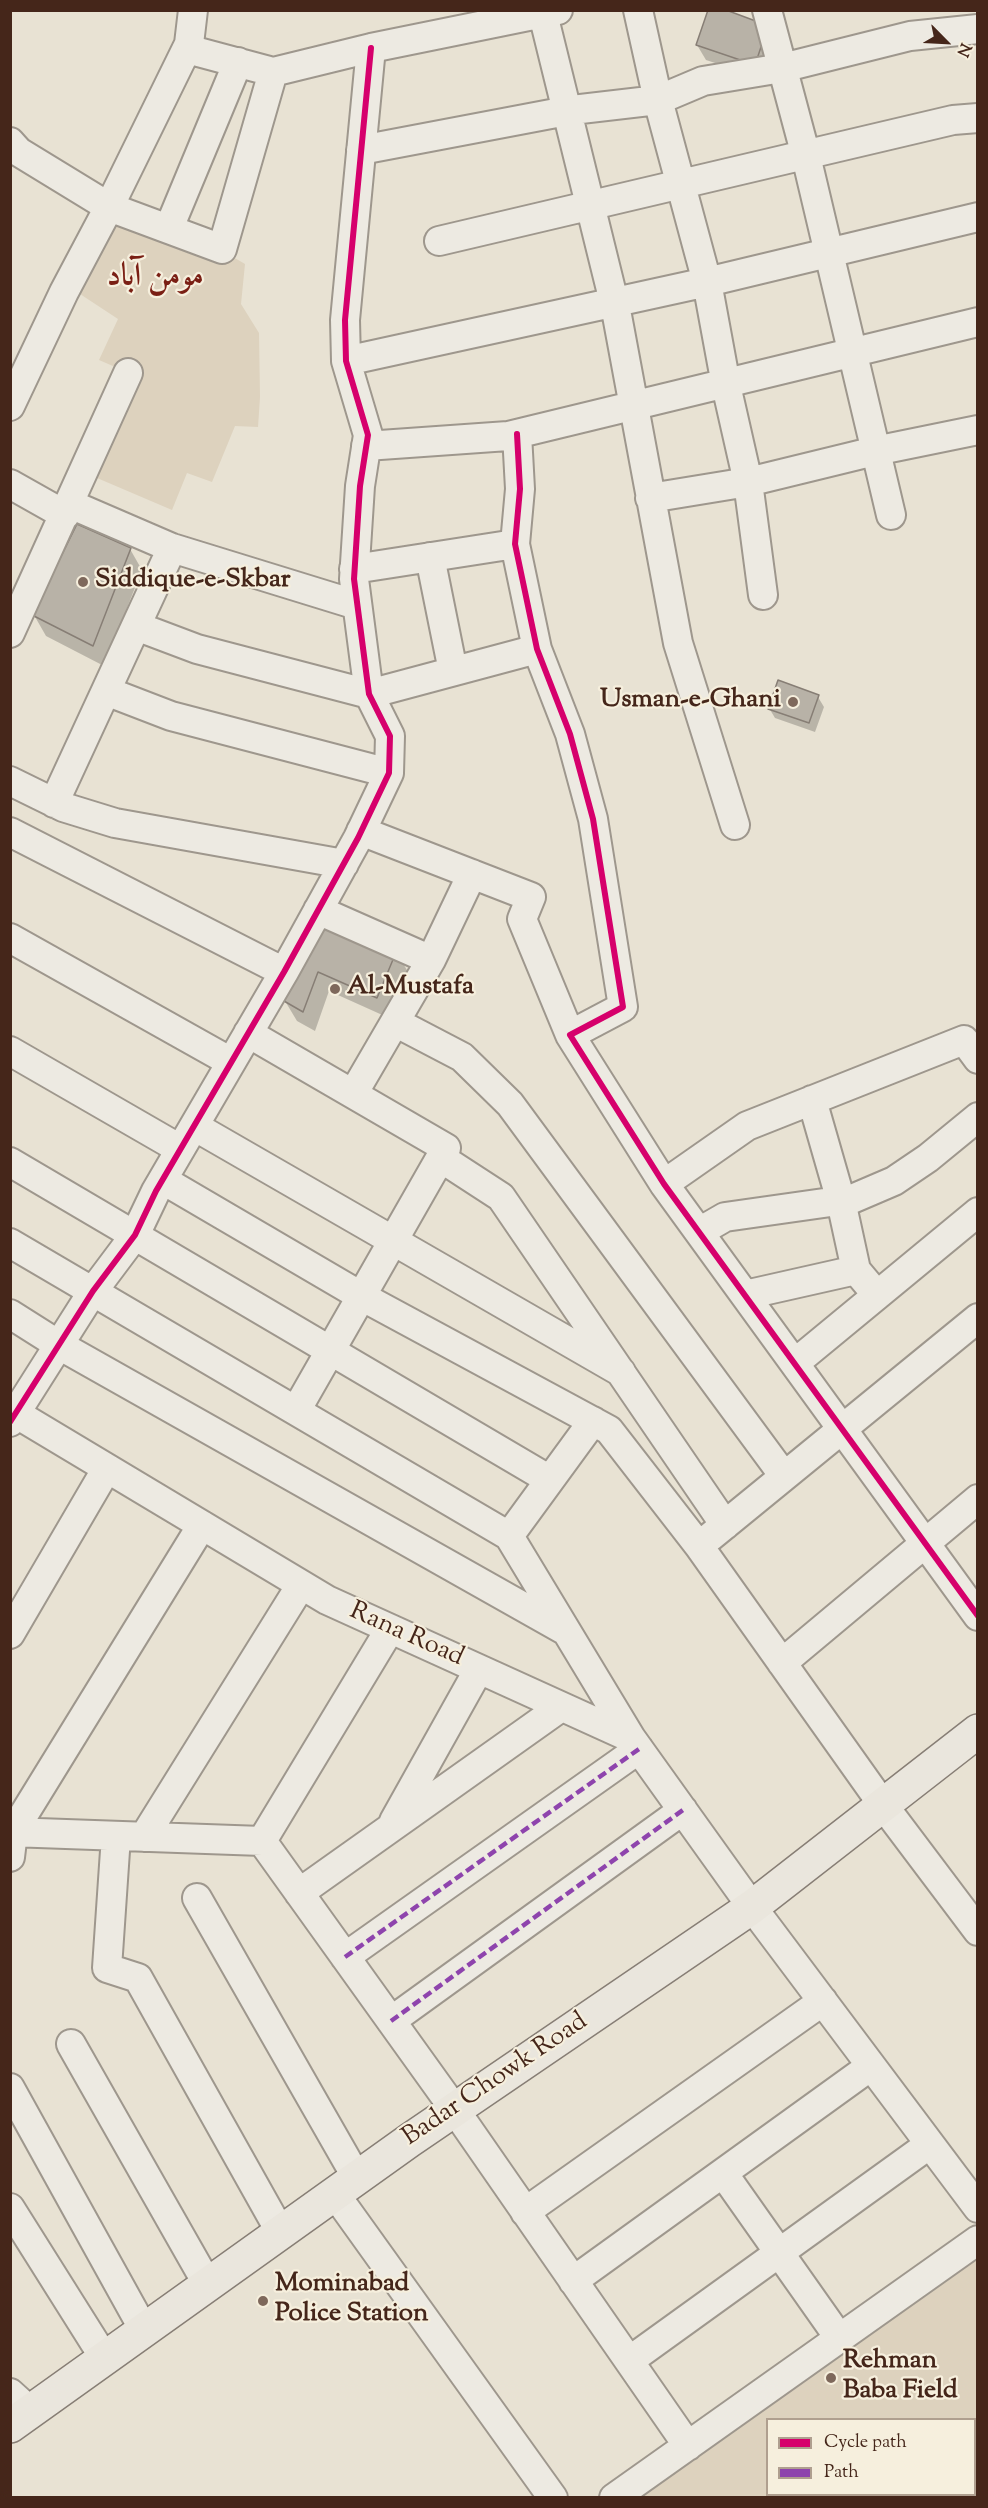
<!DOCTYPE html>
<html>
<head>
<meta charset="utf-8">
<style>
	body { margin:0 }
	#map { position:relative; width:988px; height:2508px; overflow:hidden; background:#e8e2d3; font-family:"Sorts Mill Goudy",serif }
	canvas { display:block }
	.frame { position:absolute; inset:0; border:12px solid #45261a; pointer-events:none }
	.legend { position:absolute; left:766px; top:2418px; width:210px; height:78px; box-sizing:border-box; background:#f6efdd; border:2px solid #af9f8f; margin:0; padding:8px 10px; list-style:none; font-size:18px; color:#45261a }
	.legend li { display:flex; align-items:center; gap:12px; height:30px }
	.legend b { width:30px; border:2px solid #af9f8f }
	.north { position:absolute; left:916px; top:12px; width:60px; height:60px; -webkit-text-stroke:4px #f6efdd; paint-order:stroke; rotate:114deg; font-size:16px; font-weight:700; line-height:24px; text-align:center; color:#45261a }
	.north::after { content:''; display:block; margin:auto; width:21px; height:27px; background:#45261a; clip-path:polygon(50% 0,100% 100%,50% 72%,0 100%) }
</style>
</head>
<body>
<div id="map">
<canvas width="988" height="2508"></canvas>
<div class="frame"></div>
<ul class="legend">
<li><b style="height:8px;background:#d6006c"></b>Cycle path</li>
<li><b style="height:8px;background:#8e44ad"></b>Path</li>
</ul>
<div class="north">N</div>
</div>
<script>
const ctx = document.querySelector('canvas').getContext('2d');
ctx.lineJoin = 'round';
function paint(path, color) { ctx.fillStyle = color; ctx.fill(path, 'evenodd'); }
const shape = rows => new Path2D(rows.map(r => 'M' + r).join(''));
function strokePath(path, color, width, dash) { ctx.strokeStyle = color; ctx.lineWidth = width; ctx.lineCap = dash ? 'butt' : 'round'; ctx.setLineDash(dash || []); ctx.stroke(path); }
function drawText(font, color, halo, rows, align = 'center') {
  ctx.font = font + ' "Sorts Mill Goudy",Amiri,serif'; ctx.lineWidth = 4.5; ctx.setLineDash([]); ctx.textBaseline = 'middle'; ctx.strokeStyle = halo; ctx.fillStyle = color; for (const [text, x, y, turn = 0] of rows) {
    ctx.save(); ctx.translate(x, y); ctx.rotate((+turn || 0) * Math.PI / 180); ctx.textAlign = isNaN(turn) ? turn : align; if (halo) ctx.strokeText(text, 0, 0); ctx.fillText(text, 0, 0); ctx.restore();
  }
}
paint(shape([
	[123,221,221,250,245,264,241,304,259,333,260,397,258,427,235,426,212,482,187,473,172,510,83,472,129,373,99,360,118,319,80,294,110,224],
	[977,2242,977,2497,614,2498],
	[768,2420,974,2420,974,2494,768,2494]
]), '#ddd2be');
paint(shape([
	[769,39,764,79,706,60,697,45],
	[130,549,142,570,104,666,46,636,34,615],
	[818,697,824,707,815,732,775,718,769,708],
	[327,923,396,951,408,972,389,1018,329,991,315,1031,297,1021,285,1001]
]), '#0003');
const building = shape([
	[708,10,726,10,761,23,764,38,755,65,696,45,708,10],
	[77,524,131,548,93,646,32,615,77,524],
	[778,680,819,695,809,723,768,709,778,680],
	[327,922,397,950,377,998,318,972,303,1012,284,1001,327,922]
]);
paint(building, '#b8b2a7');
strokePath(building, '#877e75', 1.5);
const minor = shape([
	[542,10,616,310,678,643,735,825],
	[638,10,658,100,707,282,726,385,748,482,763,595],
	[767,10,806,156,891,515],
	[273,72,371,48,558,10],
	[10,142,19,152,109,207,222,249,273,72,187,49],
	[361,150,572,110,658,100,703,81,782,68,910,36,978,29],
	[169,228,238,62],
	[439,241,953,120,978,118],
	[346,361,707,282,978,217],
	[10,406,64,292,109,207,189,44,193,10],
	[517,434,520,489,515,544,537,649,570,734,593,819,623,1007,570,1035,664,1184,978,1616],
	[366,446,508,436,978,322],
	[10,484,65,515],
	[650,498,748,482,875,451,978,430],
	[70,504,172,548,357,605],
	[430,557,453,671],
	[354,569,515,544],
	[136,626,197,649,369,694,537,649],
	[10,633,128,373],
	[106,691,171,716,389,773],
	[10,781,63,807,115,823,344,864],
	[54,803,172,548],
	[361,831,531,897,522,919,570,1035],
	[10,832,284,972],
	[318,910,431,960],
	[10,938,231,1062],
	[395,1022,462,1057,510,1104,784,1476],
	[248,1033,446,1148,297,1409],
	[10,1051,180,1149],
	[353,1094,431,960,472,874],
	[812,1100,841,1201,856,1270,877,1295],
	[194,1126,621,1372],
	[441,1158,501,1197,725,1525],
	[10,1162,550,1480],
	[163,1180,361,1296,609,1430,699,1546,883,1805,978,1931],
	[664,1184,747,1126,964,1040,978,1059],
	[699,1232,725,1217,852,1199,894,1181,928,1158,978,1117],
	[10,1243,509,1536,631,1738],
	[745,1295,856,1270],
	[10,1314,59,1345,566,1631],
	[795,1363,978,1212],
	[10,1410,327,1600,631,1738,752,1907,978,2208],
	[10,1422,93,1291,135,1235,156,1191,284,972,358,838,389,773,390,736,369,694,354,579,360,486,368,435,346,361,345,320,371,48],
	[509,1536,593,1421],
	[710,1537,978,1318],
	[10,1634,107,1468],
	[782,1663,978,1499],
	[394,1821,479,1669],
	[10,1832,262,1841,455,2110,688,2446],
	[116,1836,107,1968,138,1978,281,2233],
	[144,1837,301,1585],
	[262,1841,390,1629],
	[10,1857,13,1832,202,1525],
	[299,1893,561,1707],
	[197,1898,357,2178],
	[345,1957,639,1749],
	[391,2021,683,1810],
	[71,2044,208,2285],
	[10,2088,144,2330],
	[723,2173,840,2339],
	[335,2194,553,2498],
	[10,2208,105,2359],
	[525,2212,823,2001],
	[573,2281,871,2066],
	[629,2361,930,2144],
	[10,2393,31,2412],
	[614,2498,978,2240]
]);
const major = shape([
	[10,2426,410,2140,752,1907,978,1731]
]);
strokePath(minor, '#9e978d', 32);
strokePath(major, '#877e75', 36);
strokePath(minor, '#edeae2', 28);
strokePath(major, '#eae6dd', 33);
strokePath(shape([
	[345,1957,639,1749],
	[391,2021,683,1810]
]), '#8e44ad', 4.5, [9, 4.5]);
strokePath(shape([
	[517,434,520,489,515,544,537,649,570,734,593,819,623,1007,570,1035,664,1184,978,1616],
	[10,1422,93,1291,135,1235,156,1191,284,972,358,838,389,773,390,736,369,694,354,579,360,486,368,435,346,361,345,320,371,48]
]), '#d6006c', 6);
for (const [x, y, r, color] of [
	[83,582,6,"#7e685b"],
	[793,702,6,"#7e685b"],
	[335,989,6,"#7e685b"],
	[263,2301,6,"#7e685b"],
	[831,2378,6,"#7e685b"]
]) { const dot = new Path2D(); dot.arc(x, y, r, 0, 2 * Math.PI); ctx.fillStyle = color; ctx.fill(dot); strokePath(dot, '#f6efdd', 2); }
drawText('bold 26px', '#45261a', '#f6efdd', [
	["Siddique-e-Skbar",95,582],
	["Usman-e-Ghani",781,702,"right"],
	["Al-Mustafa",347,989],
	["Mominabad",275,2286],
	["Police Station",275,2316],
	["Rehman",843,2363],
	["Baba Field",843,2393]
], 'left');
drawText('26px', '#45261a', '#f6efdd', [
	["Rana Road",406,1636,24],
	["Badar Chowk Road",496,2081,-34]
]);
drawText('bold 32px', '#7a1f14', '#f6efdd', [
	["مومن آباد",155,280]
]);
</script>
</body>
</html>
